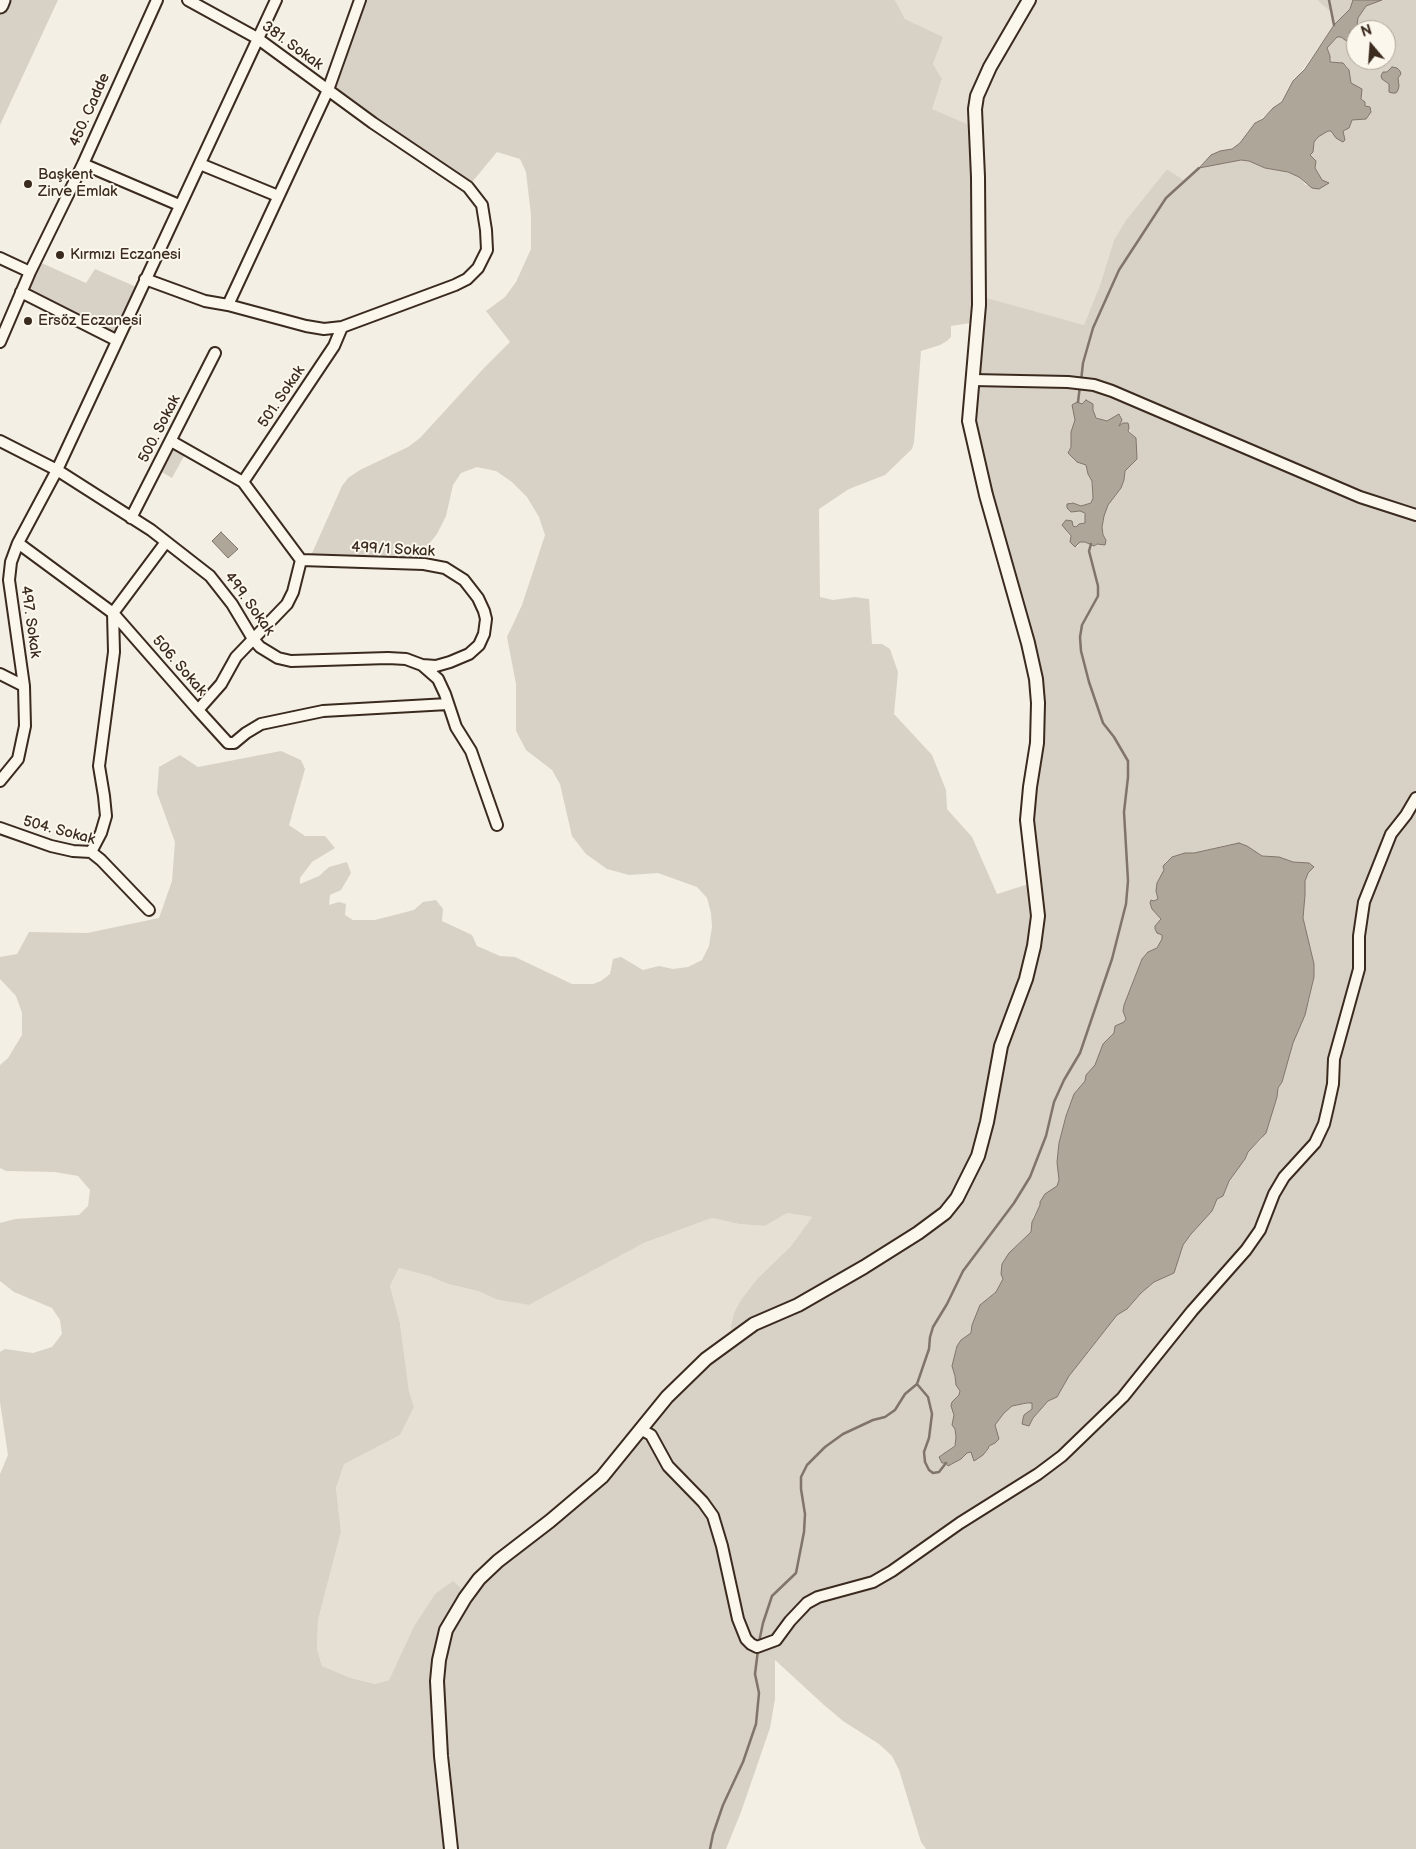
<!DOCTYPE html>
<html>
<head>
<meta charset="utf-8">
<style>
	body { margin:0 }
	#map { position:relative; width:1416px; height:1849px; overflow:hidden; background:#f3efe4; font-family:"Balsamiq Sans",sans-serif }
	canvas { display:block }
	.north { position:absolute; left:1346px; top:20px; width:50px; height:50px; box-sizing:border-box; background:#fbf7ec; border:1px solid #aea59a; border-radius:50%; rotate:342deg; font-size:14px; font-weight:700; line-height:20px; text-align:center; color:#3b2a1e }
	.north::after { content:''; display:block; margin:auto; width:18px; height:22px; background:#3b2a1e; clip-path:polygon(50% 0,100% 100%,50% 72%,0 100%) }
</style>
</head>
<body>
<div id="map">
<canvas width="1416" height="1849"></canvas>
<div class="north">N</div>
</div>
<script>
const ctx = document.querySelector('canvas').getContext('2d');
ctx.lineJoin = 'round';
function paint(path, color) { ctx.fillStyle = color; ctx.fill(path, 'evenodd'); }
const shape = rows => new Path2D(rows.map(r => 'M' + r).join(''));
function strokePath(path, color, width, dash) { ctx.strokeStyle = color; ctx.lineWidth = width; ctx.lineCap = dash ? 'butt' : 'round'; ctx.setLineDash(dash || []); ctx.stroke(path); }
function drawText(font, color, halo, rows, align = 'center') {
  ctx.font = font + ' "Balsamiq Sans",sans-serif'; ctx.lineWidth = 4; ctx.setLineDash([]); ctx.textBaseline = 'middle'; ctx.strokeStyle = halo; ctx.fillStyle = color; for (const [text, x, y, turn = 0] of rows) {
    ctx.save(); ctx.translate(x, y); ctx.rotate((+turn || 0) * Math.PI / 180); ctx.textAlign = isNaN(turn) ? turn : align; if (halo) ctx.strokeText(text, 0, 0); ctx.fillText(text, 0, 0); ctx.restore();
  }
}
paint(shape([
	[895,0,1317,0,1331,12,1334,25,1289,89,1282,102,1254,124,1240,143,1232,149,1220,151,1205,161,1185,181,1167,169,1126,220,1114,240,1100,285,1084,325,979,297,931,109,942,80,933,64,942,37,905,19],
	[787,1213,812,1217,791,1246,758,1278,734,1313,731,1326,732,1338,602,1477,468,1594,435,1594,414,1626,389,1680,375,1684,351,1678,322,1666,317,1649,318,1620,341,1532,336,1488,344,1463,400,1435,414,1407,409,1391,400,1323,390,1286,399,1268,429,1276,448,1284,478,1291,498,1300,529,1305,644,1243,712,1218,739,1224,765,1226]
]), '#e5dfd4');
paint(shape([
	[2,0,58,0,0,125,0,5],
	[360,0,895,0,905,19,943,37,933,64,942,79,932,109,976,128,979,296,1084,325,1100,285,1114,240,1126,220,1167,169,1185,181,1199,168,1241,160,1249,161,1265,168,1288,172,1299,177,1306,185,1322,180,1315,168,1316,164,1309,155,1313,152,1314,142,1318,137,1328,131,1331,131,1335,136,1345,140,1343,131,1346,130,1352,120,1365,119,1369,114,1360,94,1351,83,1349,70,1347,66,1340,62,1331,63,1329,62,1330,56,1327,48,1328,45,1337,37,1341,37,1356,48,1356,60,1362,60,1365,67,1370,70,1376,67,1378,61,1376,60,1386,60,1386,30,1356,30,1356,38,1353,37,1349,33,1363,10,1366,6,1382,0,1416,0,1416,1849,926,1849,921,1842,899,1770,892,1756,879,1744,843,1721,824,1705,775,1660,775,1699,770,1728,741,1812,726,1849,0,1849,0,1474,8,1455,0,1402,0,1352,5,1349,33,1353,52,1347,62,1334,60,1320,52,1308,14,1292,0,1281,0,1223,15,1219,79,1215,88,1206,90,1190,78,1176,55,1172,6,1171,0,1168,0,1065,8,1058,22,1035,22,1013,16,996,0,979,0,957,17,954,29,932,87,933,159,918,172,881,175,842,157,793,159,767,180,755,198,767,281,751,301,760,305,769,289,825,305,836,325,836,335,848,312,862,300,878,300,884,319,876,329,867,347,862,351,873,341,890,330,895,329,905,339,902,346,904,345,915,353,920,375,920,414,910,423,902,436,900,443,909,442,921,472,935,477,946,500,956,515,957,572,984,593,984,601,981,610,974,613,959,621,957,643,970,659,966,673,969,688,967,702,960,709,946,712,927,711,913,707,898,697,887,658,873,629,875,607,869,586,854,572,836,560,784,552,770,526,750,516,731,516,684,507,637,522,605,545,535,539,517,527,497,512,482,496,471,477,467,461,473,453,485,446,516,437,534,423,551,402,563,309,560,342,486,348,478,360,470,408,447,420,438,484,368,510,342,486,311,505,297,516,282,531,249,531,215,526,172,520,159,497,152,468,187,328,90],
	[977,322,973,447,1038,703,1030,853,1035,882,997,894,972,837,947,809,946,790,932,755,894,714,898,672,890,649,882,644,872,644,869,599,855,597,833,600,820,597,819,509,849,489,885,475,912,449,914,442,921,351,940,345,947,341,951,337,951,326],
	[1078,403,1093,410,1095,416,1100,419,1107,421,1120,414,1122,420,1119,426,1128,429,1136,438,1137,458,1125,471,1124,480,1121,488,1108,505,1104,516,1102,527,1103,535,1106,540,1101,545,1097,544,1094,546,1085,542,1080,542,1077,547,1066,531,1071,521,1073,526,1076,527,1079,524,1085,523,1086,517,1083,511,1071,512,1070,502,1081,506,1091,503,1093,498,1092,481,1088,474,1086,465,1074,460,1068,451,1071,447,1071,432,1075,420,1072,407],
	[1243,844,1262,856,1279,857,1293,862,1309,863,1314,868,1308,873,1305,881,1305,895,1303,918,1314,964,1314,977,1309,1001,1306,1006,1306,1009,1293,1043,1282,1082,1278,1088,1277,1097,1262,1139,1248,1152,1244,1159,1229,1181,1223,1196,1217,1199,1211,1211,1191,1234,1183,1245,1174,1273,1154,1282,1141,1293,1127,1309,1117,1315,1069,1376,1057,1397,1048,1401,1033,1418,1029,1425,1023,1424,1023,1419,1024,1415,1032,1409,1033,1407,1032,1403,1012,1406,1004,1413,995,1425,996,1433,988,1450,983,1455,977,1459,971,1452,967,1453,961,1459,948,1466,941,1454,944,1454,955,1445,956,1437,952,1402,959,1395,960,1391,956,1385,955,1376,952,1366,957,1346,961,1340,971,1333,972,1325,988,1298,996,1292,1003,1279,1001,1274,1009,1253,1031,1232,1033,1217,1041,1205,1057,1187,1059,1180,1058,1168,1059,1143,1066,1116,1074,1094,1085,1081,1086,1075,1096,1064,1103,1044,1114,1033,1115,1026,1124,1022,1126,1018,1123,1011,1124,1005,1142,959,1148,952,1157,948,1162,939,1162,935,1159,934,1161,919,1156,913,1154,901,1158,899,1157,883,1164,870,1163,866,1168,860,1185,853,1194,853,1228,845],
	[787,1213,812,1217,791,1246,758,1278,741,1300,734,1313,731,1326,732,1338,550,1521,467,1594,453,1581,435,1594,414,1626,389,1680,375,1684,351,1678,322,1666,317,1649,318,1620,341,1532,336,1488,344,1464,400,1435,414,1407,409,1391,400,1323,390,1286,399,1268,429,1276,448,1284,478,1291,498,1300,529,1305,644,1243,712,1218,739,1224,765,1226],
	[1317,0,1353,0,1350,9,1334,25,1331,12],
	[35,260,86,283,95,269,141,289,116,340,21,292],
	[171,449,184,456,172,478,160,471]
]), '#d8d1c6');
const water = shape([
	[1353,0,1382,0,1366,6,1358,18,1357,25,1350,31,1349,33,1356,38,1356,48,1341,37,1337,37,1327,48,1330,56,1330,62,1343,63,1349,70,1351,83,1362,89,1361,99,1365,102,1365,106,1370,107,1371,112,1366,119,1352,120,1349,128,1343,131,1345,140,1343,142,1336,138,1331,131,1328,131,1318,137,1314,142,1313,152,1310,155,1316,161,1315,168,1322,180,1329,183,1319,189,1312,188,1299,177,1288,172,1265,168,1249,161,1241,160,1199,168,1211,155,1220,151,1232,149,1240,143,1255,123,1263,119,1273,108,1282,102,1293,81,1305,69,1334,25,1350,9,1353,0],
	[1392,67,1397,68,1400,71,1401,74,1398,78,1399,86,1398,90,1396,93,1392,93,1389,92,1389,84,1382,79,1381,76,1383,72,1387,72,1392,67],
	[1086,400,1093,404,1093,410,1096,418,1107,421,1119,414,1122,420,1119,426,1123,423,1128,423,1129,427,1128,431,1136,438,1137,459,1125,471,1124,480,1121,488,1108,505,1104,516,1102,527,1103,535,1106,540,1105,545,1097,544,1094,546,1085,542,1080,542,1075,547,1070,542,1071,536,1062,525,1066,520,1072,521,1073,526,1076,527,1079,524,1085,523,1085,513,1080,511,1071,512,1067,508,1067,504,1073,503,1081,506,1091,503,1093,498,1092,481,1088,474,1086,465,1077,462,1068,453,1071,447,1071,432,1075,420,1072,405,1077,402,1082,404,1086,400],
	[221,532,238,549,228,558,212,541,221,532],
	[1239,843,1247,846,1262,856,1279,857,1293,862,1309,863,1314,867,1308,873,1305,881,1305,895,1303,918,1314,964,1314,977,1305,1015,1293,1043,1282,1082,1278,1088,1277,1097,1266,1133,1248,1152,1245,1159,1229,1181,1223,1196,1217,1199,1212,1211,1191,1234,1183,1245,1174,1273,1154,1282,1141,1293,1127,1309,1117,1315,1069,1376,1057,1397,1048,1401,1033,1418,1029,1426,1022,1424,1023,1419,1024,1415,1032,1409,1032,1403,1027,1403,1012,1406,1004,1413,995,1425,999,1439,995,1443,989,1446,988,1449,983,1455,974,1461,971,1452,967,1453,961,1459,948,1466,946,1463,942,1463,939,1457,955,1446,956,1437,955,1429,952,1425,954,1415,951,1406,952,1402,959,1395,960,1391,956,1385,955,1376,952,1366,957,1346,961,1340,971,1333,972,1325,980,1305,996,1292,1003,1279,1001,1274,1002,1264,1009,1253,1031,1232,1032,1222,1040,1205,1040,1202,1045,1194,1057,1186,1059,1180,1057,1162,1059,1143,1066,1116,1074,1094,1085,1081,1086,1075,1095,1065,1103,1044,1114,1033,1115,1026,1124,1022,1126,1019,1123,1011,1124,1005,1142,959,1148,952,1157,948,1162,939,1162,935,1157,933,1155,929,1155,926,1161,919,1152,909,1150,903,1151,900,1154,901,1158,899,1156,891,1157,883,1164,870,1163,866,1172,857,1185,853,1194,853,1239,843]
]);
paint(water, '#afa69a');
strokePath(water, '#817468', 1);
strokePath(shape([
	[1329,0,1334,25],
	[1081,381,1083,363,1093,328,1119,270,1166,198,1199,168],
	[1078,402,1080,386],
	[917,1384,928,1397,932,1414,929,1438,924,1452,925,1462,929,1470,933,1473,939,1472,946,1463],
	[759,1642,763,1623,772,1596,796,1573,804,1532,805,1514,801,1489,801,1477,807,1465,825,1447,843,1434,873,1420,885,1417,895,1410,905,1394,917,1384,929,1349,930,1337,933,1327,947,1304,963,1271,1014,1203,1030,1177,1046,1136,1054,1102,1064,1080,1080,1053,1112,959,1126,904,1128,881,1124,812,1128,777,1128,761,1114,737,1103,723,1089,682,1081,651,1080,637,1082,625,1098,596,1098,586,1089,551,1091,544],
	[710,1849,713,1834,723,1805,743,1762,756,1724,759,1693,755,1674,758,1650]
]), '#817468', 2.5);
const minor = shape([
	[83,164,179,205],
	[200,164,278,196],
	[0,258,30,272],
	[145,279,205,301,228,305,306,326,324,329,342,327,455,285,467,279,478,268,487,250,486,230,482,205,468,187,373,123,257,38,188,0],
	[21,292,116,340],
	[228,305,328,90,360,0],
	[0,342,30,272,83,164,157,0],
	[973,380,1068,382,1094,385,1112,391,1360,497,1416,515],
	[0,441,57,470,151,530,210,576,232,604,253,639,260,647,278,658,291,661,388,658,406,659,422,665,438,679,445,694,456,727,471,751,497,825],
	[171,441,243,482,301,560],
	[243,482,334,346,342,327],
	[131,518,215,353],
	[18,543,113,613,198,710,221,684,236,657,287,604,293,592,301,560],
	[301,560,424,564,445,568,464,580,478,598,484,611,486,619,484,634,479,645,469,654,450,662,436,666,422,665],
	[0,674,24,686],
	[198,710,228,743,234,743,246,733,261,724,323,711,448,704],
	[0,781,18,759,25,726,24,686,9,580,11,562,18,543,57,470,276,0],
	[0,828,51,846,73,851,91,852,101,860,149,910],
	[91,852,101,833,106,816,104,796,99,766,114,652,113,613,166,542],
	[642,1430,651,1435,668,1466,703,1502,713,1516,722,1546,738,1619,746,1639,751,1644,757,1647,776,1640,790,1621,807,1603,818,1597,873,1582,892,1571,960,1523,1038,1474,1062,1456,1123,1397,1192,1311,1246,1250,1260,1230,1274,1194,1284,1177,1315,1143,1324,1124,1328,1107,1333,1084,1334,1059,1359,969,1359,936,1364,902,1391,834,1406,815,1416,798]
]);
const tertiary = shape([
	[451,1849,441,1756,437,1681,439,1660,446,1630,465,1598,479,1579,498,1561,550,1521,602,1477,667,1397,706,1359,754,1324,798,1305,864,1267,918,1233,945,1213,957,1198,978,1156,987,1122,1001,1046,1026,979,1034,946,1038,916,1027,820,1030,787,1037,743,1038,703,1036,679,1028,643,986,495,969,421,979,305,978,177,975,109,977,96,990,67,1029,0]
]);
const primary = shape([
	[0,5,2,0]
]);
strokePath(minor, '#3b2a1e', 14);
strokePath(tertiary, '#3b2a1e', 16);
strokePath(primary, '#3b2a1e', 19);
strokePath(minor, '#fbf7ec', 10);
strokePath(tertiary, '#fbf7ec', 12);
strokePath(primary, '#fbf7ec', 15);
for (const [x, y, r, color] of [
	[28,184,5,"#3b2a1e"],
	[60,255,5,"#3b2a1e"],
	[28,321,5,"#3b2a1e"]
]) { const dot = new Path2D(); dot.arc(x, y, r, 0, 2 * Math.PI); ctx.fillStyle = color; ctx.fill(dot); strokePath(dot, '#fbf7ec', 2); }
drawText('15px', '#3b2a1e', '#fbf7ec', [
	["381. Sokak",292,46,36],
	["450. Cadde",90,110,-66],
	["501. Sokak",282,397,-56],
	["500. Sokak",160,429,-63],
	["499/1 Sokak",393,550,3],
	["499. Sokak",249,604,54],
	["497. Sokak",30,622,82],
	["506. Sokak",179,666,49],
	["504. Sokak",59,831,15]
]);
drawText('15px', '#3b2a1e', '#fbf7ec', [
	["Başkent",38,175],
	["Zirve Emlak",38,192],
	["Kırmızı Eczanesi",70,255],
	["Ersöz Eczanesi",38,321]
], 'left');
</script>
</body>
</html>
